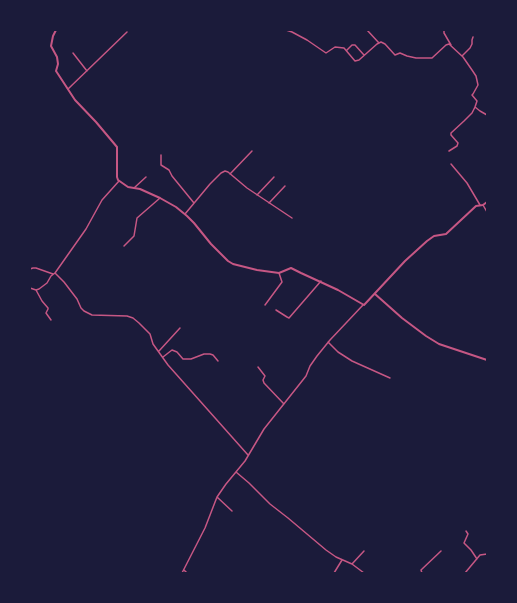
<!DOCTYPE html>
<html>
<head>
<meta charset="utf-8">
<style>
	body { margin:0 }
	#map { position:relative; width:517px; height:603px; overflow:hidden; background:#1b1b3a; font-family:"PT Sans",sans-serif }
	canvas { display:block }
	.frame { position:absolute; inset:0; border:31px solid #1b1b3a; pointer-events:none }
</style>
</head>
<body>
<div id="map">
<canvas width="517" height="603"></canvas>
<div class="frame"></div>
</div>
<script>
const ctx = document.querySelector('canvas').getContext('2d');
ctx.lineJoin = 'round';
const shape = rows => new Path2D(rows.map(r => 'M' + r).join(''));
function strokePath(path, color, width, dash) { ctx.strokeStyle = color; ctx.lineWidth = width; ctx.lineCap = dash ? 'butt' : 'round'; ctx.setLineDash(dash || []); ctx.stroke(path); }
strokePath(shape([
	[286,30,292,32,307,40,326,53,335,47,344,48,355,61,359,60,377,44,381,42,385,44,395,55,400,53,407,56,416,58,432,58,446,45,449,44,463,57,472,70,476,76,478,85,473,94,472,95,477,101,475,107,480,111,487,115],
	[367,30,379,43],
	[444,30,444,33,451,45],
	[347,50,352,45,355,45,364,55],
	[73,53,87,71],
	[462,56,470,48,472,44,472,40,473,37],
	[68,89,127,32],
	[449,151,457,146,458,143,451,135,451,133,464,121,472,113,475,107],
	[161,155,161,165,169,170,172,176,194,203],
	[451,164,467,183,480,205],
	[230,174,252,151],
	[119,181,102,200,86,229,55,273,64,282,77,299,81,308,84,311,92,315,127,316,133,318,139,323,150,334,153,344,168,365,248,455],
	[134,188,146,177],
	[257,195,274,177],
	[269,203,285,186],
	[483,205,487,212],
	[185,214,210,184,221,173,225,171,228,172,247,188,292,218],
	[124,246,134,236,137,218,160,198],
	[30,269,33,268,36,268,53,274],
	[30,288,36,290,39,289,47,283,51,276,55,273],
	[36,290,42,301,48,308,48,309,46,313,51,320],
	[265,305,282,282,279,273],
	[276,310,287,317,289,318,321,281],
	[328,342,338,352,352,361,390,378],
	[159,351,180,328],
	[163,357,172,350,177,352,183,359,191,359,204,354,210,354,213,355,218,361],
	[258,367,265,376,263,380,264,383,284,404],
	[236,472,249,483,270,504,288,518,326,550,336,557,352,564,364,573],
	[217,497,232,511],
	[466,531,468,534,464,543,471,550,477,559],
	[352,564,364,551],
	[184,570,187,573],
	[182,573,205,528,217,497,226,484,245,461,264,429,306,376,310,366,317,356,330,340,363,305],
	[334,573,342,560],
	[422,573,421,570,441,551],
	[465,573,480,555,487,554]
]), '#c65784', 1.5);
strokePath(shape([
	[56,30,53,36,51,46,57,57,58,64,56,71,58,74,75,100,96,122,117,147,117,177,118,180,128,187,140,189,160,198,176,207,187,216,194,223,211,244,228,261,233,264,257,270,279,273,291,268,301,273,338,290,364,305,405,261,427,241,434,236,446,234,476,206,483,205,487,202],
	[375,294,402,318,426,336,439,344,487,360]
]), '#c65784', 2);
</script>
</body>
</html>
